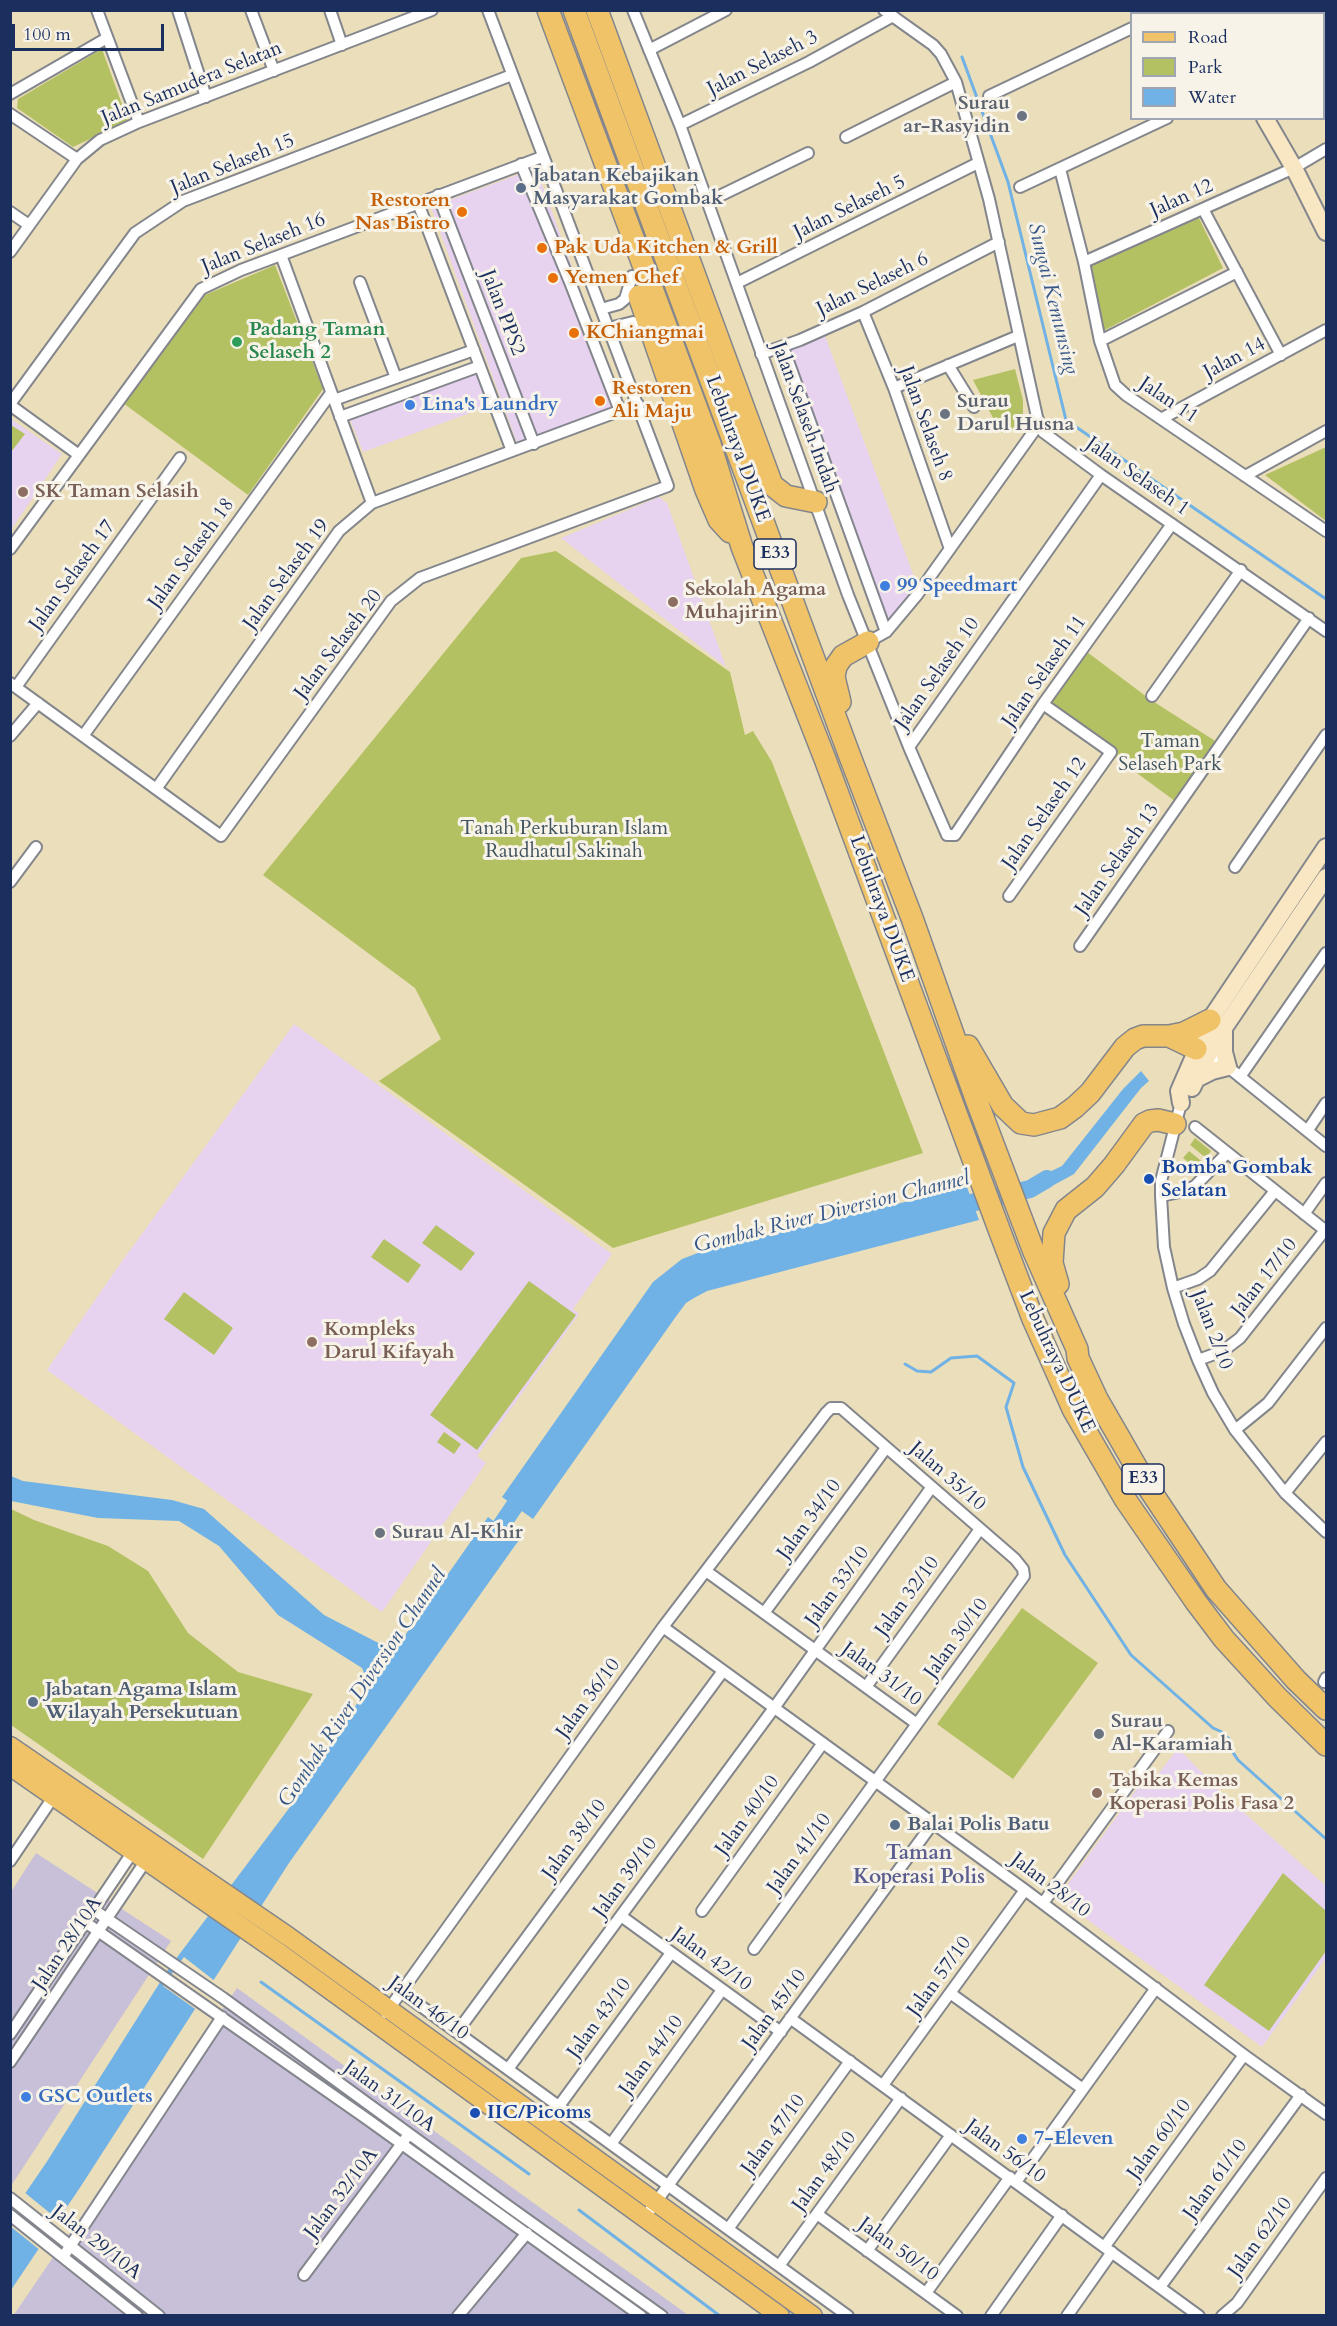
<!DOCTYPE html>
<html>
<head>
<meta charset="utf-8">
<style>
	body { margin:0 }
	#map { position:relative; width:1337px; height:2326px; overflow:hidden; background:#ebdeba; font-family:Cardo,serif }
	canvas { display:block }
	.frame { position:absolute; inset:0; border:12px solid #1b2f5e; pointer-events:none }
	.legend { position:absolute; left:1130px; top:12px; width:195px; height:108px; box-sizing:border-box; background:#f7f3e8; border:2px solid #9fa5b1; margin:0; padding:8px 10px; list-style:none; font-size:18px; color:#1b2f5e }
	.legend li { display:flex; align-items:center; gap:12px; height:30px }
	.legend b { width:30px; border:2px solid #9fa5b1 }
	.scale { position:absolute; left:12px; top:24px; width:152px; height:27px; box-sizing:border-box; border:3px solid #1b2f5e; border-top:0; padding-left:8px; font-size:18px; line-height:21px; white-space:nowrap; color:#1b2f5e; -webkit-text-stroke:4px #f7f3e8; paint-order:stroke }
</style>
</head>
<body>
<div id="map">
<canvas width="1337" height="2326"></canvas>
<div class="frame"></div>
<ul class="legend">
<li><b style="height:8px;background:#f1c369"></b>Road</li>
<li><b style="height:16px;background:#b4c163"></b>Park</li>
<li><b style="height:16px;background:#70b2e5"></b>Water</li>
</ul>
<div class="scale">100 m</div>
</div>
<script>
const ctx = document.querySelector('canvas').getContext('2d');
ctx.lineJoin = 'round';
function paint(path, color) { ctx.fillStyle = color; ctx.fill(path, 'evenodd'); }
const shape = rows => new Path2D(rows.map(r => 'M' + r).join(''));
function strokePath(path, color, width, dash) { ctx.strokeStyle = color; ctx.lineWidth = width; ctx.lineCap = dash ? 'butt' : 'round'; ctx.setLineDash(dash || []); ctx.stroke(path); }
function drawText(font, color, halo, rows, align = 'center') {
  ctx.font = font + ' Cardo,serif'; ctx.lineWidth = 6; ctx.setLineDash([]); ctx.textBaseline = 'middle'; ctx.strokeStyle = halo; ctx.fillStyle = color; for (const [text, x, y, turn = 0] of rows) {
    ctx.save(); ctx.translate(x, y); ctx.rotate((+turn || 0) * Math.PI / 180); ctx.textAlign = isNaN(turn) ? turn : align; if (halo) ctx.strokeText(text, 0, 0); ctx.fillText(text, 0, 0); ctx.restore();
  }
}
paint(shape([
	[536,168,622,404,517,443,431,207],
	[824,333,917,585,889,621,788,350],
	[478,371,492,405,363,452,350,419],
	[11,419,62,454,11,530],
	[659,497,667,503,726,667,561,538],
	[294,1024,612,1254,573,1309,579,1314,477,1456,486,1463,382,1612,47,1370,115,1271],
	[1178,1748,1221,1792,1326,1886,1326,1958,1262,2047,1063,1902,1062,1892,1149,1772,1156,1777]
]), '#e7d2ef');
paint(shape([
	[36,1853,171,1941,11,2186,11,1892],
	[237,1988,688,2315,13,2316]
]), '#c8bfd8');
paint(shape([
	[102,49,128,121,73,147,17,108,18,99],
	[1197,214,1223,268,1103,331,1090,266],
	[275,265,323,389,248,495,123,403,205,295],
	[1015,369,1023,400,1023,428,1001,433,973,380],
	[11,425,25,434,11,452],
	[1326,447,1326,521,1265,475],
	[556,551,730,672,745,735,753,731,772,762,923,1153,613,1248,379,1081,441,1039,415,988,263,875,521,558],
	[1083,649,1151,700,1220,744,1179,804,1043,704],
	[1195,1138,1211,1151,1206,1158,1190,1145],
	[1189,1151,1205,1164,1200,1171,1183,1158],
	[436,1225,475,1253,461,1271,422,1243],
	[384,1239,421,1265,408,1283,371,1257],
	[529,1281,576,1315,477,1450,430,1415],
	[184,1292,233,1328,214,1355,164,1319],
	[444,1432,461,1444,454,1454,437,1442],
	[11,1509,34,1520,108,1546,148,1571,188,1633,238,1672,313,1694,203,1859,11,1725],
	[1022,1608,1098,1663,1013,1779,937,1724],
	[1283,1873,1326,1911,1326,1951,1269,2031,1204,1985]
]), '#b4c163');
paint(shape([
	[1141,1071,1149,1081,1141,1088,1074,1174,1041,1192,1028,1197,1024,1184,1062,1166,1123,1089],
	[967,1187,979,1220,707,1291,694,1298,686,1303,677,1315,533,1519,502,1497,653,1282,682,1259,703,1251],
	[11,1476,23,1481,172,1500,204,1509,324,1615,394,1651,488,1517,519,1540,289,1863,81,2186,11,2290,11,2214,46,2163,169,1968,290,1807,369,1685,362,1668,278,1615,219,1546,179,1521,98,1518,11,1501]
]), '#70b2e5');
paint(shape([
	[184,1957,216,1982,198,2011,163,1986],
	[24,2192,61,2222,41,2251,10,2226,11,2210]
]), '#ebdeba');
strokePath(shape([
	[962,57,1008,182,1066,420,1326,599],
	[905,1364,917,1371,931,1372,951,1358,977,1356,1014,1383,1006,1407,1023,1467,1065,1555,1131,1655,1213,1728,1222,1732,1230,1740,1230,1748,1238,1760,1326,1839],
	[261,1982,529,2174],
	[579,2210,720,2316]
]), '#70b2e5', 3);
strokePath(shape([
	[950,1208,1030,1189,1047,1179],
	[488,1545,528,1486]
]), '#70b2e5', 18);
const street = shape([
	[97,10,139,122],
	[178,10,206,97],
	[251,10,274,71],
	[330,10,342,45],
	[633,10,680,125,848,595,909,747,947,835,955,835,1043,704,1172,524],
	[884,10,933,45,941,54,956,82,989,199,1037,417,1043,432,1101,475,1326,631],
	[1246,10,1247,14],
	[1162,14,1168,10],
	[649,50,726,10],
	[1324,50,1326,49],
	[10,94,107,38],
	[989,96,1132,28],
	[10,114,77,159],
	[680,125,809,62,893,16],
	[846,137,956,82],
	[521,164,570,282,620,411],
	[1060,169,1084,262,1100,341,1115,385,1126,395,1326,531],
	[1020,187,1167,118],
	[438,195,534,444],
	[707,202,808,153],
	[418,203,512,451],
	[1203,209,1281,355],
	[10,212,29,225],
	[10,252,77,159,100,140,139,122,432,10],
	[281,255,372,503],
	[1084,262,1294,168,1326,149],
	[360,282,396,378],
	[737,283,978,163],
	[601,309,619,304,625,299,632,276],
	[863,312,894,388,950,549],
	[609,328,633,322,649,332],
	[1100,341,1237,272],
	[783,347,886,632],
	[761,354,800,340,863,312,999,242],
	[948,365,974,407],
	[894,388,1018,336],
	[334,400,474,350],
	[10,404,135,233,183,201,512,75],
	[10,405,79,455],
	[340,417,480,366],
	[1161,419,1326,330],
	[1245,476,1326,431],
	[10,549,201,289,241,270,542,157],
	[868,642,886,632,917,595,1039,424],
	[10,683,221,836,391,601,420,578,668,486,488,10],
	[16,687,180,458],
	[1152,696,1241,570],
	[10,736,38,703],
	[83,736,331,393],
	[909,747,1101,475],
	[156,789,339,531,372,503,638,404],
	[1235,867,1326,735],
	[10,882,36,847],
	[1009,896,1111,752,1043,704],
	[1080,946,1309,618],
	[1205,1053,1228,1067,1326,1146],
	[1240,1077,1326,953],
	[1181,1103,1161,1181,1161,1196,1164,1247,1173,1288,1184,1324,1198,1360,1213,1393,1235,1430,1285,1493,1326,1532],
	[1195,1127,1326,1231],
	[1308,1130,1326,1103],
	[1161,1196,1184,1191,1195,1186,1227,1153],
	[1304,1214,1326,1183],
	[1173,1288,1198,1279,1210,1271,1275,1191],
	[1198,1360,1223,1351,1240,1338,1325,1230],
	[1235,1430,1268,1403,1326,1328],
	[1285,1493,1326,1442],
	[706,1571,917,1724],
	[764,1613,886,1448],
	[663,1627,1025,1890,1244,2055,1326,2114],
	[1324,1682,1326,1678],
	[866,1687,980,1529],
	[10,1861,54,1796],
	[1043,1903,1168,1731],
	[94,1910,223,1998,508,2206,662,2316],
	[702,1911,823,1743],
	[621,1916,781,2032],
	[85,1922,367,2119,641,2316],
	[400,1991,848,2316],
	[950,1993,1083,2089],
	[386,2013,663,1627,826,1413,831,1408,841,1408,1015,1559,1023,1569,1024,1576,754,1949],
	[790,2018,1199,2316],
	[457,2032,723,1671],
	[10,2034,136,1847],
	[10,2062,149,1856],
	[508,2069,774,1708,931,1488],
	[883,2085,1025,1890],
	[559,2106,671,1953],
	[611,2144,722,1990],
	[1016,2182,1156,1988],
	[10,2198,159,2316],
	[817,2214,957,2316],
	[10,2215,137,2316],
	[645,2217,933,1823],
	[728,2229,850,2061],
	[1105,2246,1244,2055],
	[867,2251,951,2135],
	[63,2257,222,2017],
	[779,2266,901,2098],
	[304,2275,406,2138],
	[1160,2287,1301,2095],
	[926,2293,1010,2177],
	[458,2316,527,2233],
	[991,2316,1062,2215],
	[1067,2316,1112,2252],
	[1222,2316,1237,2303,1326,2178]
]);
const secondary = shape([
	[1207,10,1209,14],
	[1265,118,1294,168,1326,232],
	[1196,1079,1212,1071,1228,1067,1224,1052,1224,1029],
	[1192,1088,1208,1055,1224,1028,1326,877],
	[1181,1103,1179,1091,1210,1020,1326,847]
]);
const primary = shape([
	[10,1746,289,1937,813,2316],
	[10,1766,278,1952,780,2316]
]);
const highway = shape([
	[548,10,710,444,742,547,825,759,1000,1232,1033,1319,1073,1409,1125,1499,1196,1602,1224,1639,1277,1697,1326,1745],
	[574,10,849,754,912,918,976,1099,1034,1252,1077,1349,1078,1358,1097,1399,1146,1484,1216,1589,1296,1680,1326,1709],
	[597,10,772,485,786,496,816,502],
	[639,296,706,490,719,520,730,532],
	[840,702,834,677,836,666,843,656,868,642],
	[1169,1036,1196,1049],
	[968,1046,1003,1106,1021,1123,1034,1125,1060,1118,1075,1107,1090,1093,1125,1047,1135,1039,1143,1036,1169,1036,1184,1033,1210,1020],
	[1058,1284,1052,1263,1054,1233,1066,1210,1095,1187,1114,1165,1144,1124,1150,1121,1158,1120,1175,1124]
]);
strokePath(street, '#83868c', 14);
strokePath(secondary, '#83868c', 20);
strokePath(primary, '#83868c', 21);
strokePath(highway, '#83868c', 24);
strokePath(street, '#fff', 10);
strokePath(secondary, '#f9e7c3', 16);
strokePath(primary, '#f1c369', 18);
strokePath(highway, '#f1c369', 21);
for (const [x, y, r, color] of [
	[1022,116,6,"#6b7280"],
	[521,188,6,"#5c6f8a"],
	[462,212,6,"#e8710a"],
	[542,248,6,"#e8710a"],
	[553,278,6,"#e8710a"],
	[574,333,6,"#e8710a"],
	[237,342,6,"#2e9e5b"],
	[600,401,6,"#e8710a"],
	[410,405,6,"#3f7fe0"],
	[945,414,6,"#6b7280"],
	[23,492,6,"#8d6e63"],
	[885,586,6,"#3f7fe0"],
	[673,602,6,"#8d6e63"],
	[1149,1179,6,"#1a4fb4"],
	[312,1342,6,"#8d6e63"],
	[380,1533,6,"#6b7280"],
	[33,1702,6,"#5c6f8a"],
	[1099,1734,6,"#6b7280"],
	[1097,1793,6,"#8d6e63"],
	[895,1825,6,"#5c6f8a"],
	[26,2097,6,"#3f7fe0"],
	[475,2113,6,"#1a4fb4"],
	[1022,2139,6,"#3f7fe0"]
]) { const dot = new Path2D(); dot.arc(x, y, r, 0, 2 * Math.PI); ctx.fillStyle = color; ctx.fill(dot); strokePath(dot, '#f7f3e8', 2); }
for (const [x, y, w] of [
	[775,554,42],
	[1143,1479,42]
]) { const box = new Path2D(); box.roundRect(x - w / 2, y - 15, w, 30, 4.5); ctx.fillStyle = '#f7f3e8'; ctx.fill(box); strokePath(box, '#1b2f5e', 1.5); }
drawText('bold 18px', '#1b2f5e', null, [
	["E33",775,554],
	["E33",1143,1479]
]);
drawText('20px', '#1b2f5e', '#f7f3e8', [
	["Jalan Selaseh 3",763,64,-27],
	["Jalan Samudera Selatan",192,84,-22],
	["Jalan Selaseh 15",233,165,-22],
	["Jalan 12",1182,199,-24],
	["Jalan Selaseh 5",850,208,-26],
	["Jalan Selaseh 16",264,244,-22],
	["Jalan Selaseh 6",873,285,-26],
	["Jalan PPS2",502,313,69],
	["Jalan 14",1235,359,-28],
	["Jalan 11",1168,401,34],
	["Jalan Selaseh Indah",804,418,70],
	["Jalan Selaseh 8",925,424,70],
	["Lebuhraya DUKE",737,449,70],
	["Jalan Selaseh 1",1137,477,35],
	["Jalan Selaseh 18",192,554,-54],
	["Jalan Selaseh 19",287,575,-54],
	["Jalan Selaseh 17",73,576,-54],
	["Jalan Selaseh 20",339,645,-53],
	["Jalan Selaseh 11",1045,672,-55],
	["Jalan Selaseh 10",938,674,-55],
	["Jalan Selaseh 12",1045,814,-55],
	["Jalan Selaseh 13",1118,860,-55],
	["Lebuhraya DUKE",881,909,70],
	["Jalan 17/10",1265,1278,-52],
	["Jalan 2/10",1211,1330,69],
	["Lebuhraya DUKE",1056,1362,65],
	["Jalan 35/10",947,1477,41],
	["Jalan 34/10",810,1520,-54],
	["Jalan 33/10",838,1587,-54],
	["Jalan 32/10",908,1597,-54],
	["Jalan 30/10",957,1639,-54],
	["Jalan 31/10",881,1675,36],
	["Jalan 36/10",589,1699,-54],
	["Jalan 40/10",748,1816,-54],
	["Jalan 38/10",575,1840,-54],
	["Jalan 41/10",800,1854,-54],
	["Jalan 39/10",626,1878,-54],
	["Jalan 28/10",1050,1886,37],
	["Jalan 28/10A",68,1944,-56],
	["Jalan 42/10",711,1960,36],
	["Jalan 57/10",940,1977,-54],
	["Jalan 46/10",428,2009,36],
	["Jalan 45/10",775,2010,-54],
	["Jalan 43/10",600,2019,-54],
	["Jalan 44/10",652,2056,-54],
	["Jalan 31/10A",389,2097,36],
	["Jalan 47/10",774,2135,-54],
	["Jalan 60/10",1160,2140,-54],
	["Jalan 56/10",1005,2152,36],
	["Jalan 48/10",825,2172,-54],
	["Jalan 61/10",1216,2180,-54],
	["Jalan 32/10A",342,2194,-53],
	["Jalan 62/10",1261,2238,-54],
	["Jalan 29/10A",96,2243,38],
	["Jalan 50/10",898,2250,36]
]);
drawText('bold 20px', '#5b616d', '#f7f3e8', [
	["Surau",1010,104,"right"],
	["ar-Rasyidin",1010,127,"right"],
	["Surau",957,402],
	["Darul Husna",957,425],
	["Surau Al-Khir",392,1533],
	["Surau",1111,1722],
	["Al-Karamiah",1111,1745]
], 'left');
drawText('bold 20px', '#4e5e75', '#f7f3e8', [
	["Jabatan Kebajikan",533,176],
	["Masyarakat Gombak",533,199],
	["Jabatan Agama Islam",45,1690],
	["Wilayah Persekutuan",45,1713],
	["Balai Polis Batu",907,1825]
], 'left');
drawText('bold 20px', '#c56008', '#f7f3e8', [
	["Restoren",450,201,"right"],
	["Nas Bistro",450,224,"right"],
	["Pak Uda Kitchen & Grill",554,248],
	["Yemen Chef",565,278],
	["KChiangmai",586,333],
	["Restoren",612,389],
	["Ali Maju",612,412]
], 'left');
drawText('bold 20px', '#27864d', '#f7f3e8', [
	["Padang Taman",249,330],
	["Selaseh 2",249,353]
], 'left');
drawText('bold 20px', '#366cbe', '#f7f3e8', [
	["Lina's Laundry",422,405],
	["99 Speedmart",897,586],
	["GSC Outlets",38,2097],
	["7-Eleven",1034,2139]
], 'left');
drawText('bold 20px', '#785e54', '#f7f3e8', [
	["SK Taman Selasih",35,492],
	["Sekolah Agama",685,590],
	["Muhajirin",685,613],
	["Kompleks",324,1330],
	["Darul Kifayah",324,1353],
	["Tabika Kemas",1109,1781],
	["Koperasi Polis Fasa 2",1109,1804]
], 'left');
drawText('20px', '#41545f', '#f7f3e8', [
	["Taman",1170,742],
	["Selaseh Park",1170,765],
	["Tanah Perkuburan Islam",564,829],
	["Raudhatul Sakinah",564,852]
]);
drawText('bold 20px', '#164399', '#f7f3e8', [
	["Bomba Gombak",1161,1168],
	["Selatan",1161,1191],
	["IIC/Picoms",487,2113]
], 'left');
drawText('italic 21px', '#355686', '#f7f3e8', [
	["Sungai Kemunsing",1052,299,76],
	["Gombak River Diversion Channel",832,1213,-14],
	["Gombak River Diversion Channel",363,1688,-56]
]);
drawText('bold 21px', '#5b5e8e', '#f7f3e8', [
	["Taman",919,1854],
	["Koperasi Polis",919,1878]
]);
</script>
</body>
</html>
